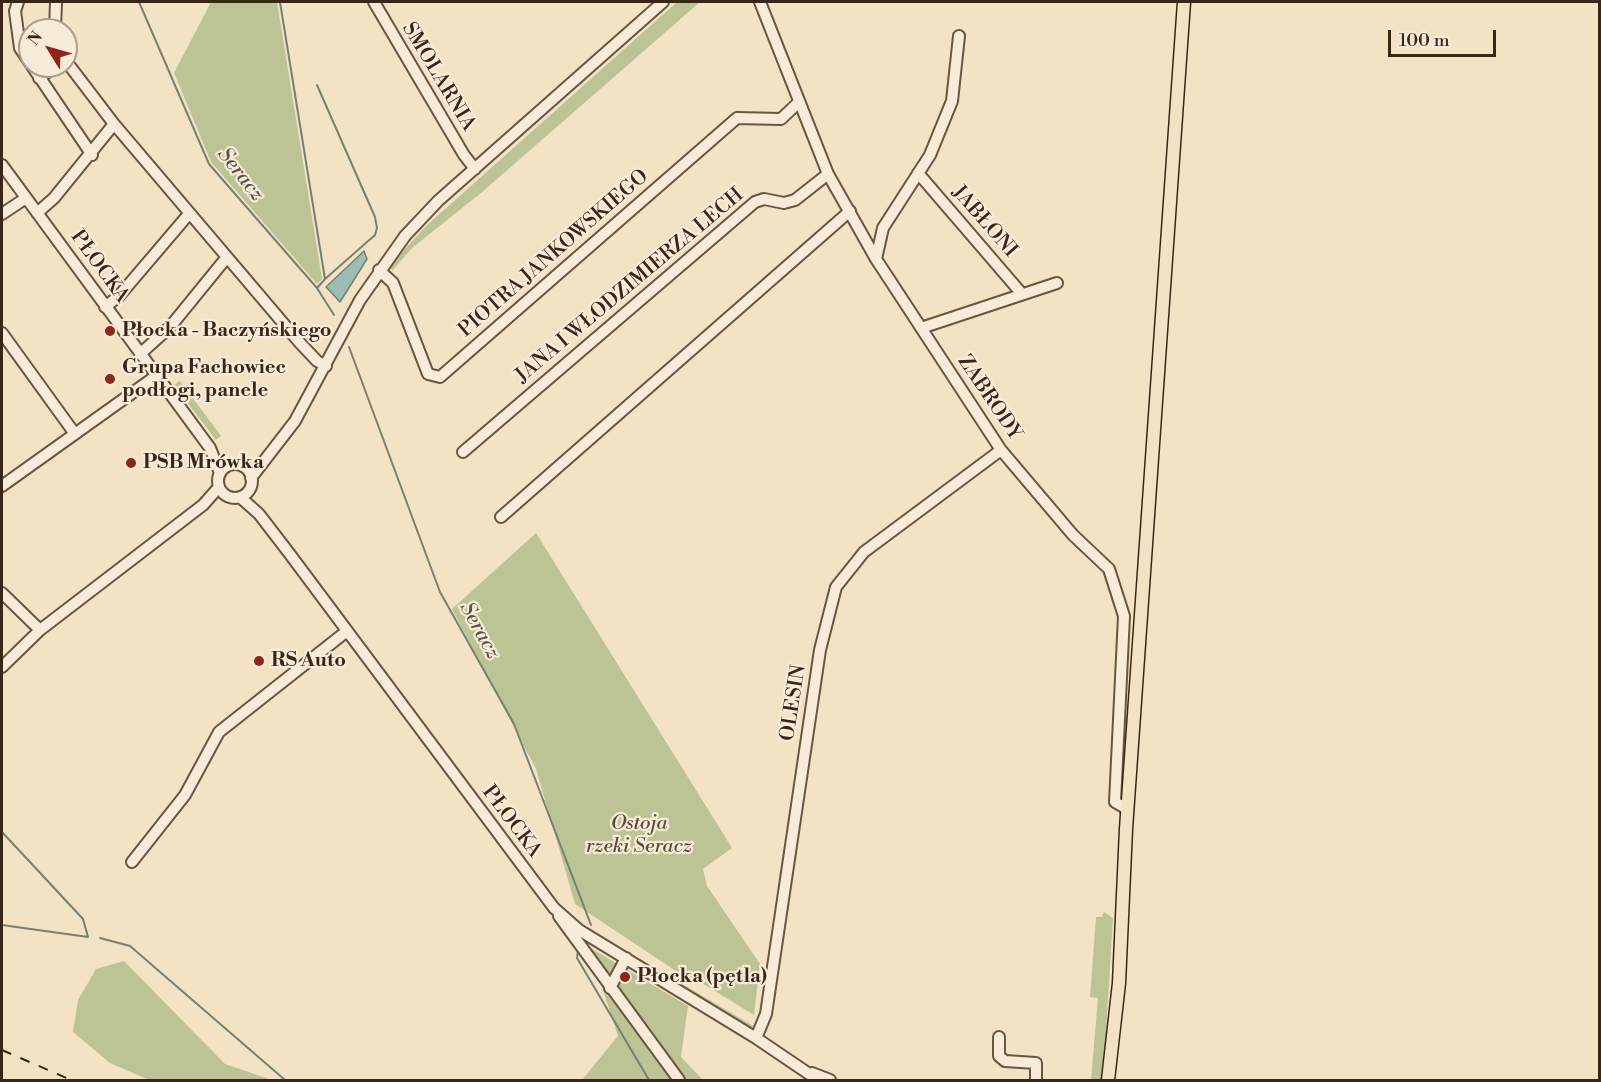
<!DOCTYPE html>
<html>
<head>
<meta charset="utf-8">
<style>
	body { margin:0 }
	#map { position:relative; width:1601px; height:1082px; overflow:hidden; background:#f4e2c5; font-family:"Libre Bodoni",serif }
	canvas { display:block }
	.frame { position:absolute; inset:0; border:3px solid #392616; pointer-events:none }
	.north { position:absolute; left:18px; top:18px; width:60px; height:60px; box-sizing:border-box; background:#f8ecd9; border:2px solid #ac9d8b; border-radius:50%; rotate:307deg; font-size:16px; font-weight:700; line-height:24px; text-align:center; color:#392616 }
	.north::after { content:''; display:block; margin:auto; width:21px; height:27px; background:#8f2418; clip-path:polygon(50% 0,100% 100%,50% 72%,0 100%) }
	.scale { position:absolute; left:1388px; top:30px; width:108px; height:27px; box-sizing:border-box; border:3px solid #392616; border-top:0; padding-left:8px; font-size:18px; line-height:21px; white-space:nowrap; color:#392616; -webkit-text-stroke:4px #f8ecd9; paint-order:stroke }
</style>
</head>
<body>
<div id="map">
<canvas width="1601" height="1082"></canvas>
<div class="frame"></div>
<div class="north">N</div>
<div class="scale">100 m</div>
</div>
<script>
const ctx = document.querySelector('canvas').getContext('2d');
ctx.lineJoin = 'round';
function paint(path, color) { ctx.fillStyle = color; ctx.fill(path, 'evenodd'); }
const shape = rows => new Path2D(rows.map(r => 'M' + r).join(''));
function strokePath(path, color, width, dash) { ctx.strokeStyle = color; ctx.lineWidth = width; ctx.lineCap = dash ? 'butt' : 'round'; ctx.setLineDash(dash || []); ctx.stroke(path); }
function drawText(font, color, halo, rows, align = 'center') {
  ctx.font = font + ' "Libre Bodoni",serif'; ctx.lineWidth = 4.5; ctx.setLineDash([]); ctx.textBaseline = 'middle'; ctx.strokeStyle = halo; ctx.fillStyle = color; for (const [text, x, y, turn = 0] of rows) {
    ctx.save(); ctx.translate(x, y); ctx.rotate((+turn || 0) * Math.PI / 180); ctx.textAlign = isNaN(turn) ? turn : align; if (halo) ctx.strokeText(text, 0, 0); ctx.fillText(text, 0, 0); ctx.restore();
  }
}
paint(shape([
	[211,2,277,2,322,279,317,284,211,162,174,73],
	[677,2,700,2,481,193,412,248,392,271,391,267,397,258,426,226],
	[180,381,221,436,216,440,174,385],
	[536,533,732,848,703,869,707,886,760,964,754,1015,692,977,691,981,575,904,536,769,452,609],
	[520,851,563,910,577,922,755,1027,747,1027,583,927,563,911,517,853],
	[1104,912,1113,918,1106,1032,1103,1080,1091,1080,1098,998,1090,997,1096,917,1102,917],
	[589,947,688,1006,681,1057,703,1080,582,1080,618,1036],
	[124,961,225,1064,272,1080,149,1080,110,1063,73,1032,78,1000,96,969]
]), '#bcc394');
const water = shape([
	[364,251,367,259,340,302,326,287,364,251]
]);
paint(water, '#9cbeb2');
strokePath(water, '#748174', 1.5);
strokePath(shape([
	[139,2,209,164,317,288,334,315],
	[280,2,325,279,317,288],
	[317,85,375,217,377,228,375,235,325,279],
	[349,347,440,592,514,724,591,925],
	[2,832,83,919,88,937],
	[2,925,88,937],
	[100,938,130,946,285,1080],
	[578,950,577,958,649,1080]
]), '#748174', 2);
const minor = shape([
	[18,2,15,11,20,48,30,63],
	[374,2,464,155,475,169],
	[760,2,828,174,876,259,1001,450,1073,535,1109,569,1124,616,1115,802,1127,809],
	[55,30,56,2],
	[66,61,114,124,227,257],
	[32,66,92,155],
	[39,78,56,66],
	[2,165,210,448,220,473],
	[918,173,1022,294],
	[37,213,54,198,114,124],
	[2,214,26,198],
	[876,259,883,228,930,155,952,101,959,36],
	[379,270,393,283,428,374,440,377,737,118,781,119,799,102],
	[105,307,119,296,188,215],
	[921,328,1057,283],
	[2,333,75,434],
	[140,354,170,327,227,257,300,343,317,361,326,366],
	[463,452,755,202,764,199,784,203,795,200,828,174],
	'218 481a17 17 0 1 1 34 0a17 17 0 1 1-34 0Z',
	[251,478,295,421,360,300,405,236,438,201,663,2],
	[2,486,156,376],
	[240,497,259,514,289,553,554,908,579,930,756,1038,818,1080],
	[501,517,850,211],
	[2,593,40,630],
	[2,667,40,630,203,505,219,487],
	[132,862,185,795,219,732,347,631],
	[559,916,679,1080],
	[610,988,626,958],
	[999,1037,999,1056,1005,1061,1036,1063,1036,1080],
	[756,1038,766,1014,820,650,836,587,864,552,1001,450],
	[812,1073,830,1080]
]);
const major = shape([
	[1108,1080,1119,983,1126,829,1184,2]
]);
strokePath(minor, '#685542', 14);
strokePath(major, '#392616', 15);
strokePath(minor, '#f8ecd9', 10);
strokePath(major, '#f4e2c5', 12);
strokePath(shape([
	[2,1050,71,1080]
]), '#392616', 2, [10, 10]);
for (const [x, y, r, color] of [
	[110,331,6,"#8f2418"],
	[110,379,6,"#8f2418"],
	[131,463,6,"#8f2418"],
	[259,661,6,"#8f2418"],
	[625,977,6,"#8f2418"]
]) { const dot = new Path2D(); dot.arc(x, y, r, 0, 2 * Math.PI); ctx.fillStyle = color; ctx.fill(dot); strokePath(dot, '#f8ecd9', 2); }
drawText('20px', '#392616', '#f8ecd9', [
	["SMOLARNIA",438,77,59],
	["JABŁONI",984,222,49],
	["PIOTRA JANKOWSKIEGO",554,254,-41],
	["PŁOCKA",99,267,54],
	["JANA I WŁODZIMIERZA LECH",630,286,-40],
	["ZABRODY",989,398,56],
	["OLESIN",794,703,-81],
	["PŁOCKA",511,822,53]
]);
drawText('bold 20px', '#392616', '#f8ecd9', [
	["Płocka - Baczyńskiego",122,331],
	["Grupa Fachowiec",122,368],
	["podłogi, panele",122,391],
	["PSB Mrówka",143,463],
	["RS Auto",271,661],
	["Płocka (pętla)",637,977]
], 'left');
drawText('italic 20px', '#5a4d36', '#f8ecd9', [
	["Ostoja",639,824],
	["rzeki Seracz",639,847]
]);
drawText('italic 21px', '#575445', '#f8ecd9', [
	["Seracz",240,175,52],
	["Seracz",479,631,61]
]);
</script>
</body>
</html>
